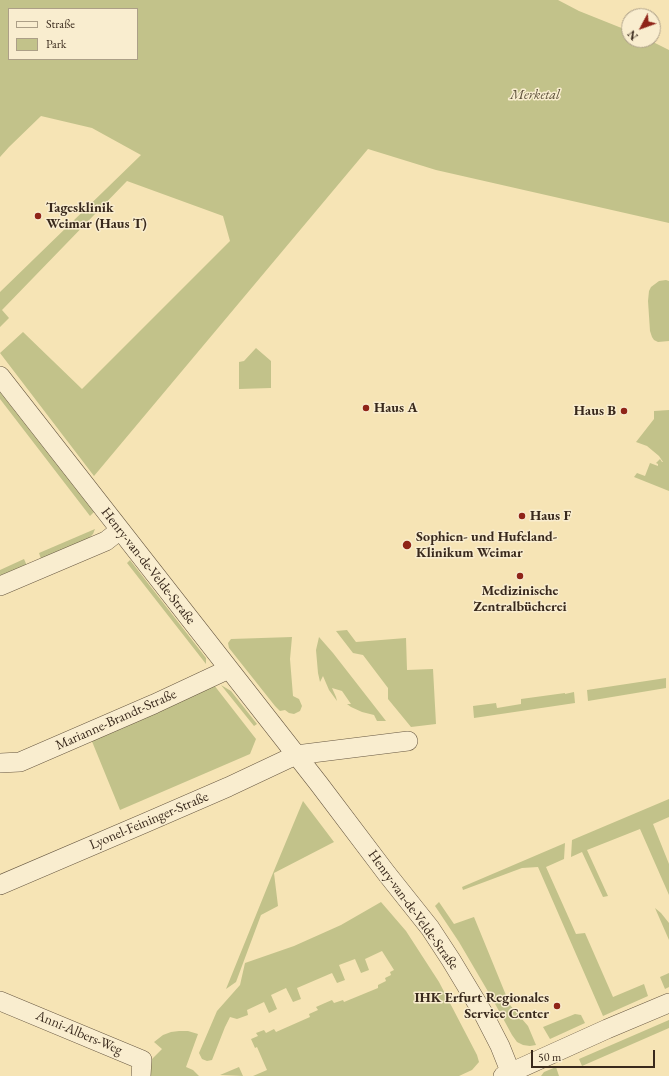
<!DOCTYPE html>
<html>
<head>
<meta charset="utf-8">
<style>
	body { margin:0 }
	#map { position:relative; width:669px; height:1076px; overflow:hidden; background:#f6e4b5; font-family:"EB Garamond",serif }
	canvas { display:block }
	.legend { position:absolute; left:8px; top:8px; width:130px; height:52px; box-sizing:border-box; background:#f9edcf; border:1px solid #ac9f87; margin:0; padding:5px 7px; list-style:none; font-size:12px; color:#39291c }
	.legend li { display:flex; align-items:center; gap:8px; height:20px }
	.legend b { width:20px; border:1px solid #ac9f87 }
	.north { position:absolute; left:621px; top:8px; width:40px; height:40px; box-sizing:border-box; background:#f9edcf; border:1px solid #ac9f87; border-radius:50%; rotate:229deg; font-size:11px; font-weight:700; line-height:16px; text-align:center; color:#39291c }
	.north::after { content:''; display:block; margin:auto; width:14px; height:18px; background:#8f2418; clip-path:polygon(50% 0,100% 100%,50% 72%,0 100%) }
	.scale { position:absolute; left:531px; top:1050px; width:124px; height:18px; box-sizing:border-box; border:2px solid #39291c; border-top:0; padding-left:5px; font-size:12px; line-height:14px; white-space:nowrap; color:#39291c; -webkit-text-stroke:3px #f9edcf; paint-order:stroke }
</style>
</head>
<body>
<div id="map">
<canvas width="669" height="1076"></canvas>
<ul class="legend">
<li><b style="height:5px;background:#f9edcf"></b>Straße</li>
<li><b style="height:11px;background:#c2c28a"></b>Park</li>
</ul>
<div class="north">N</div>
<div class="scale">50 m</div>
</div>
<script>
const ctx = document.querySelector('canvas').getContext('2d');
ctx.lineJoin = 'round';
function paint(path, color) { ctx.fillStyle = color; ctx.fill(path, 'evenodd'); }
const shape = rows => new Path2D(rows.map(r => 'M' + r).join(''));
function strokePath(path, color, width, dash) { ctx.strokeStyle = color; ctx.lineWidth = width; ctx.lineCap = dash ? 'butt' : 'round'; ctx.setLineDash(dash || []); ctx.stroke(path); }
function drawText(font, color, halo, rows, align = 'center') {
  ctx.font = font + ' "EB Garamond",serif'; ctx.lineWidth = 3; ctx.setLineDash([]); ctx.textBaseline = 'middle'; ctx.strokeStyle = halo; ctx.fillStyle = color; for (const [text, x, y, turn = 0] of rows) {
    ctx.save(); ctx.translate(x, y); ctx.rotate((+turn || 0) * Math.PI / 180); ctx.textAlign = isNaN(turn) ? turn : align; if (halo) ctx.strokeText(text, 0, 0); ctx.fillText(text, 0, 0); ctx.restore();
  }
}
paint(shape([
	[0,0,558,0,579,11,629,31,629,40,649,40,669,50,669,223,436,170,368,149,94,476,0,353,23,332,82,389,230,241,223,216,127,181,2,310,9,318,0,327,0,292,141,155,92,128,41,116,9,147,0,157],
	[9,9,137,9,137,59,9,59],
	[666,280,669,281,669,341,658,342,654,340,652,337,650,331,648,301,649,291,651,287,659,281],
	[256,348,271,361,271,388,239,389,239,362,244,361],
	[0,392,94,512,90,516,0,399],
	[669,410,669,491,634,477,637,473,645,476,650,463,658,466,658,464,656,463,660,459,662,462,663,462,659,456,647,446,636,442,654,419,654,411],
	[95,529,93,534,88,539,41,559,39,553],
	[24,559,27,566,0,577,0,570],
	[130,560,206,658,206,664,127,563],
	[347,630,356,642,406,638,407,670,433,669,436,724,411,727,388,699,388,688,363,655,353,653,336,631],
	[292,637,290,659,293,696,299,699,302,706,300,711,294,714,289,713,285,710,280,711,275,706,229,648,228,643,231,639],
	[319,637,333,653,386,721,377,721,374,715,362,712,351,707,347,704,351,704,342,691,332,688,336,697,337,701,329,690,323,676,320,682,318,673,316,650],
	[666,678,666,688,588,701,587,690],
	[214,685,256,739,250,754,120,810,91,739],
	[221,685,231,691,257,724,254,726],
	[574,692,575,703,474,718,473,706,496,703,497,708,521,704,521,699,565,693,565,694],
	[669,799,669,817,653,824,669,864,669,895,640,829,587,850,608,896,603,897,582,852,571,857,572,840],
	[303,801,334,842,274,873,278,906,261,915,236,982,226,989,273,873],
	[565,843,564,859,546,867,576,934,585,933,613,997,644,984,648,996,603,1016,538,867,522,868,463,890,462,887],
	[381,902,406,931,439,982,477,1055,479,1062,472,1070,459,1076,253,1076,267,1070,257,1047,255,1048,251,1039,258,1036,256,1033,264,1030,266,1033,274,1029,276,1032,310,1017,309,1014,318,1010,316,1007,325,1003,332,1000,334,1003,343,1000,344,1002,378,988,378,985,386,981,385,978,391,975,390,972,394,970,382,951,365,959,369,970,361,973,355,959,339,965,345,980,337,983,332,973,297,988,301,999,293,1002,286,988,271,995,277,1009,269,1013,264,1002,247,1010,248,1015,237,1019,230,1017,225,1027,212,1060,207,1061,202,1059,199,1053,217,1011,240,985,245,963,294,946,341,925],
	[439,902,454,924,474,917,510,1005,528,1026,536,1045,530,1046,523,1045,517,1042,512,1035,493,1000,459,942,435,906],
	[655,908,661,913,669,923,669,940],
	[669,973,669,987,665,989,660,977],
	[575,1014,581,1015,585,1023,550,1039,543,1027],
	[669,1020,669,1028,582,1066,579,1059],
	[179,1031,188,1031,198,1034,186,1067,193,1070,199,1076,145,1076,148,1063,162,1049,154,1042,163,1035,171,1032],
	[239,1067,243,1076,220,1075],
	[556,1067,559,1076,541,1076,544,1072]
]), '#c2c28a');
const minor = shape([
	[0,376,319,784,387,874,430,928,451,960,483,1013,500,1046,512,1076],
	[0,586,106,541,120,530],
	[0,763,20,762,154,704,229,669],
	[0,885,145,823,228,787,296,755,408,741],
	[0,1001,142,1060,141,1076],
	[503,1076,607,1029,669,1003]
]);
strokePath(minor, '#685842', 20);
strokePath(minor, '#f9edcf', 19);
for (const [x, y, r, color] of [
	[38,216,4,"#8f2418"],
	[366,408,4,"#8f2418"],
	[624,411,4,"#8f2418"],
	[522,516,4,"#8f2418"],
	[407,545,5,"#8f2418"],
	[520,576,4,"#8f2418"],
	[557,1006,4,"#8f2418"]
]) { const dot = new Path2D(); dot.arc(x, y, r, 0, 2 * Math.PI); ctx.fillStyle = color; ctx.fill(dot); strokePath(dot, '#f9edcf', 1.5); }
drawText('italic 14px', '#5b4f38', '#f9edcf', [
	["Merketal",535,95]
]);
drawText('bold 14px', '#39291c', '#f9edcf', [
	["Tagesklinik",46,208],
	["Weimar (Haus T)",46,224],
	["Haus A",374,408],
	["Haus B",616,411,"right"],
	["Haus F",530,516],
	["Sophien- und Hufeland-",416,537],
	["Klinikum Weimar",416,553],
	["Medizinische",520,591,"center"],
	["Zentralbücherei",520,607,"center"],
	["IHK Erfurt Regionales",549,998,"right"],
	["Service Center",549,1014,"right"]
], 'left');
drawText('14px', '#39291c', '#f9edcf', [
	["Henry-van-de-Velde-Straße",148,566,52],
	["Marianne-Brandt-Straße",116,720,-24],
	["Lyonel-Feininger-Straße",149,821,-23],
	["Henry-van-de-Velde-Straße",413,910,54],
	["Anni-Albers-Weg",79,1033,23]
]);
</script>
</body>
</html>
